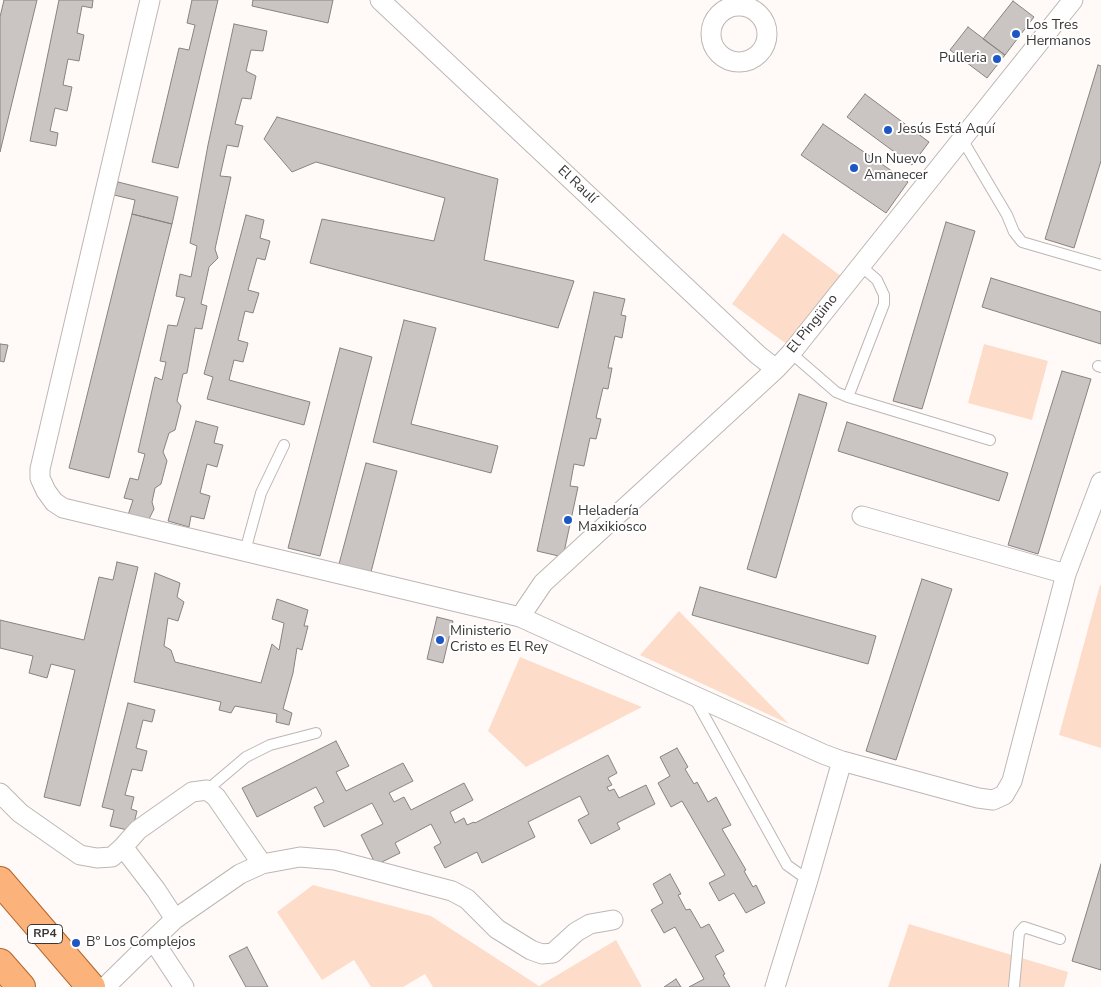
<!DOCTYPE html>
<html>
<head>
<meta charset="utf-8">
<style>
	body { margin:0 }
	canvas { display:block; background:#fffaf8 }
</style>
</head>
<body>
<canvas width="1101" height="987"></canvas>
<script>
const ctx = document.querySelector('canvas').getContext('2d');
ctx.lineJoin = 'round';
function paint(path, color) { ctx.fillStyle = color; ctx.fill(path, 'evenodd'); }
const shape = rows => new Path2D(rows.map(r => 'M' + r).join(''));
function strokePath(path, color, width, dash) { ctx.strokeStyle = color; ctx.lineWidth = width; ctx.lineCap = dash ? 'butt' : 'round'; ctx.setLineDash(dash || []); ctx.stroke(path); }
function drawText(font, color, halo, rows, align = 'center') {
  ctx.font = font + ' "Nunito Sans",sans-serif'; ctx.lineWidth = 4; ctx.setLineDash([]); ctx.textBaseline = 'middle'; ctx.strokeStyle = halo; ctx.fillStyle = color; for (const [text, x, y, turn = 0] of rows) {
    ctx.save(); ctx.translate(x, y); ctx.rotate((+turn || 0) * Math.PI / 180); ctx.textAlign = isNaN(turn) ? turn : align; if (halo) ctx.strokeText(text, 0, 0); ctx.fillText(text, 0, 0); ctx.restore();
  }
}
paint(shape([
	[783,233,845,279,792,348,732,304],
	[984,344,1048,361,1032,420,968,403],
	[1100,585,1101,585,1101,748,1059,735],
	[679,611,789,724,640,655],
	[520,657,642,707,526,767,488,731],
	[313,885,431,916,539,986,616,940,642,987,433,987,425,974,403,987,371,987,354,960,322,980,277,912],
	[909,924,1068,972,1064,987,888,987]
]), '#fdddca');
const building = shape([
	[4,0,37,0,0,152,0,17,4,0],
	[59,0,93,0,92,8,82,6,77,33,84,35,79,61,68,59,63,85,72,87,67,111,55,108,50,131,58,133,56,146,30,141,59,0],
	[192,0,218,0,178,168,152,162,179,48,189,50,195,25,187,23,192,0],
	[253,0,333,0,328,23,252,6,253,0],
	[1013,1,1034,17,1005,55,983,39,1013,1],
	[234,24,267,31,263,51,251,50,246,71,256,76,251,99,242,98,235,124,243,126,238,147,227,145,220,176,231,177,215,249,218,258,209,267,201,304,207,306,202,329,195,328,187,373,183,374,177,401,181,406,175,430,169,433,163,452,167,461,161,484,155,488,152,502,154,509,149,519,128,515,133,500,124,498,130,478,138,480,145,454,138,452,155,377,162,380,166,362,160,361,168,325,177,326,185,298,176,296,180,274,191,277,197,246,190,243,208,145,234,24],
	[968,27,1005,55,987,78,950,50,968,27],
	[1098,65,1101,66,1101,161,1074,248,1045,239,1098,65],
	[865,94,929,142,912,165,847,117,865,94],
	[277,117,498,179,484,260,574,281,558,328,310,263,322,219,434,241,445,198,316,162,292,172,264,139,277,117],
	[823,124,908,182,886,213,801,155,823,124],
	[118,182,178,197,172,224,132,214,135,200,114,195,118,182],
	[132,214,172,224,109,478,69,468,132,214],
	[246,215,264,220,260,238,270,241,265,260,257,258,248,290,259,293,253,313,245,311,238,340,248,343,243,362,234,360,229,380,310,402,304,425,207,399,213,377,204,374,246,215],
	[946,222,975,231,922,409,893,401,946,222],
	[991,278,1101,312,1101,344,982,307,991,278],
	[594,292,625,299,621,315,626,316,622,338,615,336,608,368,612,368,608,389,603,388,596,418,601,419,596,439,590,438,584,466,574,464,570,486,578,487,563,557,537,551,594,292],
	[404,320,436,328,411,424,498,446,491,473,373,442,404,320],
	[0,344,8,345,4,362,0,361,0,344],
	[340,348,372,357,320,556,288,548,340,348],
	[1062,371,1091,379,1038,554,1008,545,1062,371],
	[799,394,827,403,776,578,747,569,799,394],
	[196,421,218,427,214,443,223,445,217,467,207,464,200,493,210,496,204,519,191,516,189,527,168,521,196,421],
	[847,422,1008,473,999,501,838,451,847,422],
	[366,463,397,471,371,572,339,564,366,463],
	[117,562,138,567,80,806,44,797,75,670,51,664,47,678,29,673,33,656,0,648,0,620,84,640,99,577,113,580,117,562],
	[155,573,180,583,177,597,184,602,178,621,168,618,164,646,171,650,175,662,261,683,272,644,279,650,284,623,272,619,277,599,308,610,304,626,308,626,302,650,297,648,293,673,283,709,292,713,289,725,276,722,277,714,235,706,231,713,219,710,221,702,134,682,155,573],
	[922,579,952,589,896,760,866,751,922,579],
	[700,587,876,636,868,664,692,615,700,587],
	[437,617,453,621,443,663,427,659,437,617],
	[128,703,155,710,152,722,143,720,136,748,147,751,142,771,132,769,125,795,134,797,131,809,137,811,132,831,110,826,114,810,102,807,128,703],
	[336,741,349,766,336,772,346,791,403,763,413,781,389,793,394,802,404,797,411,810,464,783,473,800,450,812,455,823,464,818,467,825,474,822,475,823,608,755,617,773,608,778,612,785,607,787,609,791,614,789,619,798,646,785,655,804,617,823,620,829,591,844,578,820,589,814,580,796,528,822,535,837,482,863,477,852,445,868,434,847,441,843,431,824,395,843,400,853,376,865,361,835,383,824,372,803,324,827,314,807,324,802,316,787,257,817,242,788,336,741],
	[677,748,688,767,685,769,694,784,697,782,708,802,716,797,731,825,722,829,746,870,744,871,753,887,756,885,765,903,746,913,734,893,719,901,709,883,725,875,682,801,671,807,658,783,670,776,660,757,677,748],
	[1101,864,1101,970,1072,961,1101,864],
	[670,874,681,894,678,895,686,910,690,909,701,928,709,924,724,951,715,956,725,974,723,975,730,987,689,987,704,979,675,927,664,933,651,910,663,903,653,884,670,874],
	[247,947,268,987,246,987,229,956,247,947],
	[676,979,681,987,664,987,676,979]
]);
paint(building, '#cac5c2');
strokePath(building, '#888380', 1);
const service = shape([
	[962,139,1007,215,1014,232,1022,242,1101,265],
	[791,353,836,392,848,397,990,440],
	[1098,366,1101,367],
	[848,397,884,304,884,295,877,280,861,266],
	[245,551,261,493,284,445],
	[695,699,787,865,808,880],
	[207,790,246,757,270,745,316,733],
	[1014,987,1019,933,1024,927,1060,939]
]);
const minor = shape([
	[150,0,40,469,40,478,46,491,54,502,63,508,520,617,823,754,842,761,978,798,993,800,1004,795,1012,781,1066,574,1101,482],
	[380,0,758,355,776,369],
	'711 34a28 28 0 1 1 56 0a28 28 0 1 1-56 0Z',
	[862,516,1066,574],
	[520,617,543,583,776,369,791,353,1073,0],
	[0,793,20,813,80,855,97,858,112,857,123,847,138,830,192,792,207,790,216,797,262,864,240,874,175,919,153,940,184,987],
	[123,847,156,890,175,919],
	[262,864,300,857,335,860,452,891,467,899,497,929,531,950,542,954,553,953,576,932,590,924,613,920],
	[105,987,153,940],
	[775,987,808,880,842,761]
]);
const primary = shape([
	[0,881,91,987],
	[0,963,21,987]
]);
strokePath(service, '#bdb7b4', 12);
strokePath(minor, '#bdb7b4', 21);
strokePath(primary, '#b56529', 30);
strokePath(service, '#fff', 10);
strokePath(minor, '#fff', 19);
strokePath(primary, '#fbb27b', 28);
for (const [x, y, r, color] of [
	[1016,34,5,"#1d57c4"],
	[997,59,5,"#1d57c4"],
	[888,130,5,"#1d57c4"],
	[854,168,5,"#1d57c4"],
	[568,520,5,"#1d57c4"],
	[440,640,5,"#1d57c4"],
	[76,943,5,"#1d57c4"]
]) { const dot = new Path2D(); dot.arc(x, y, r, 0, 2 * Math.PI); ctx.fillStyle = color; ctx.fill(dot); strokePath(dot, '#fff', 2); }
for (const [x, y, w] of [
	[45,934,35]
]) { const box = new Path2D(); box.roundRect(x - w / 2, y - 9.5, w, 19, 4); ctx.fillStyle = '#fff'; ctx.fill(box); strokePath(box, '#383534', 1); }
drawText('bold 12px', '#383534', null, [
	["RP4",45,934]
]);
drawText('14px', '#383534', '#fff', [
	["Los Tres",1026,26],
	["Hermanos",1026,42],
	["Pulleria",987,59,"right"],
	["Jesús Está Aquí",898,130],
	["Un Nuevo",864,160],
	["Amanecer",864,176],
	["Heladería",578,512],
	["Maxikiosco",578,528],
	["Ministerio",450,632],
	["Cristo es El Rey",450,648],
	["Bº Los Complejos",86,943]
], 'left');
drawText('14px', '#383534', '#fff', [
	["El Raulí",577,185,43],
	["El Pingüino",813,324,-51]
]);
</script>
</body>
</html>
